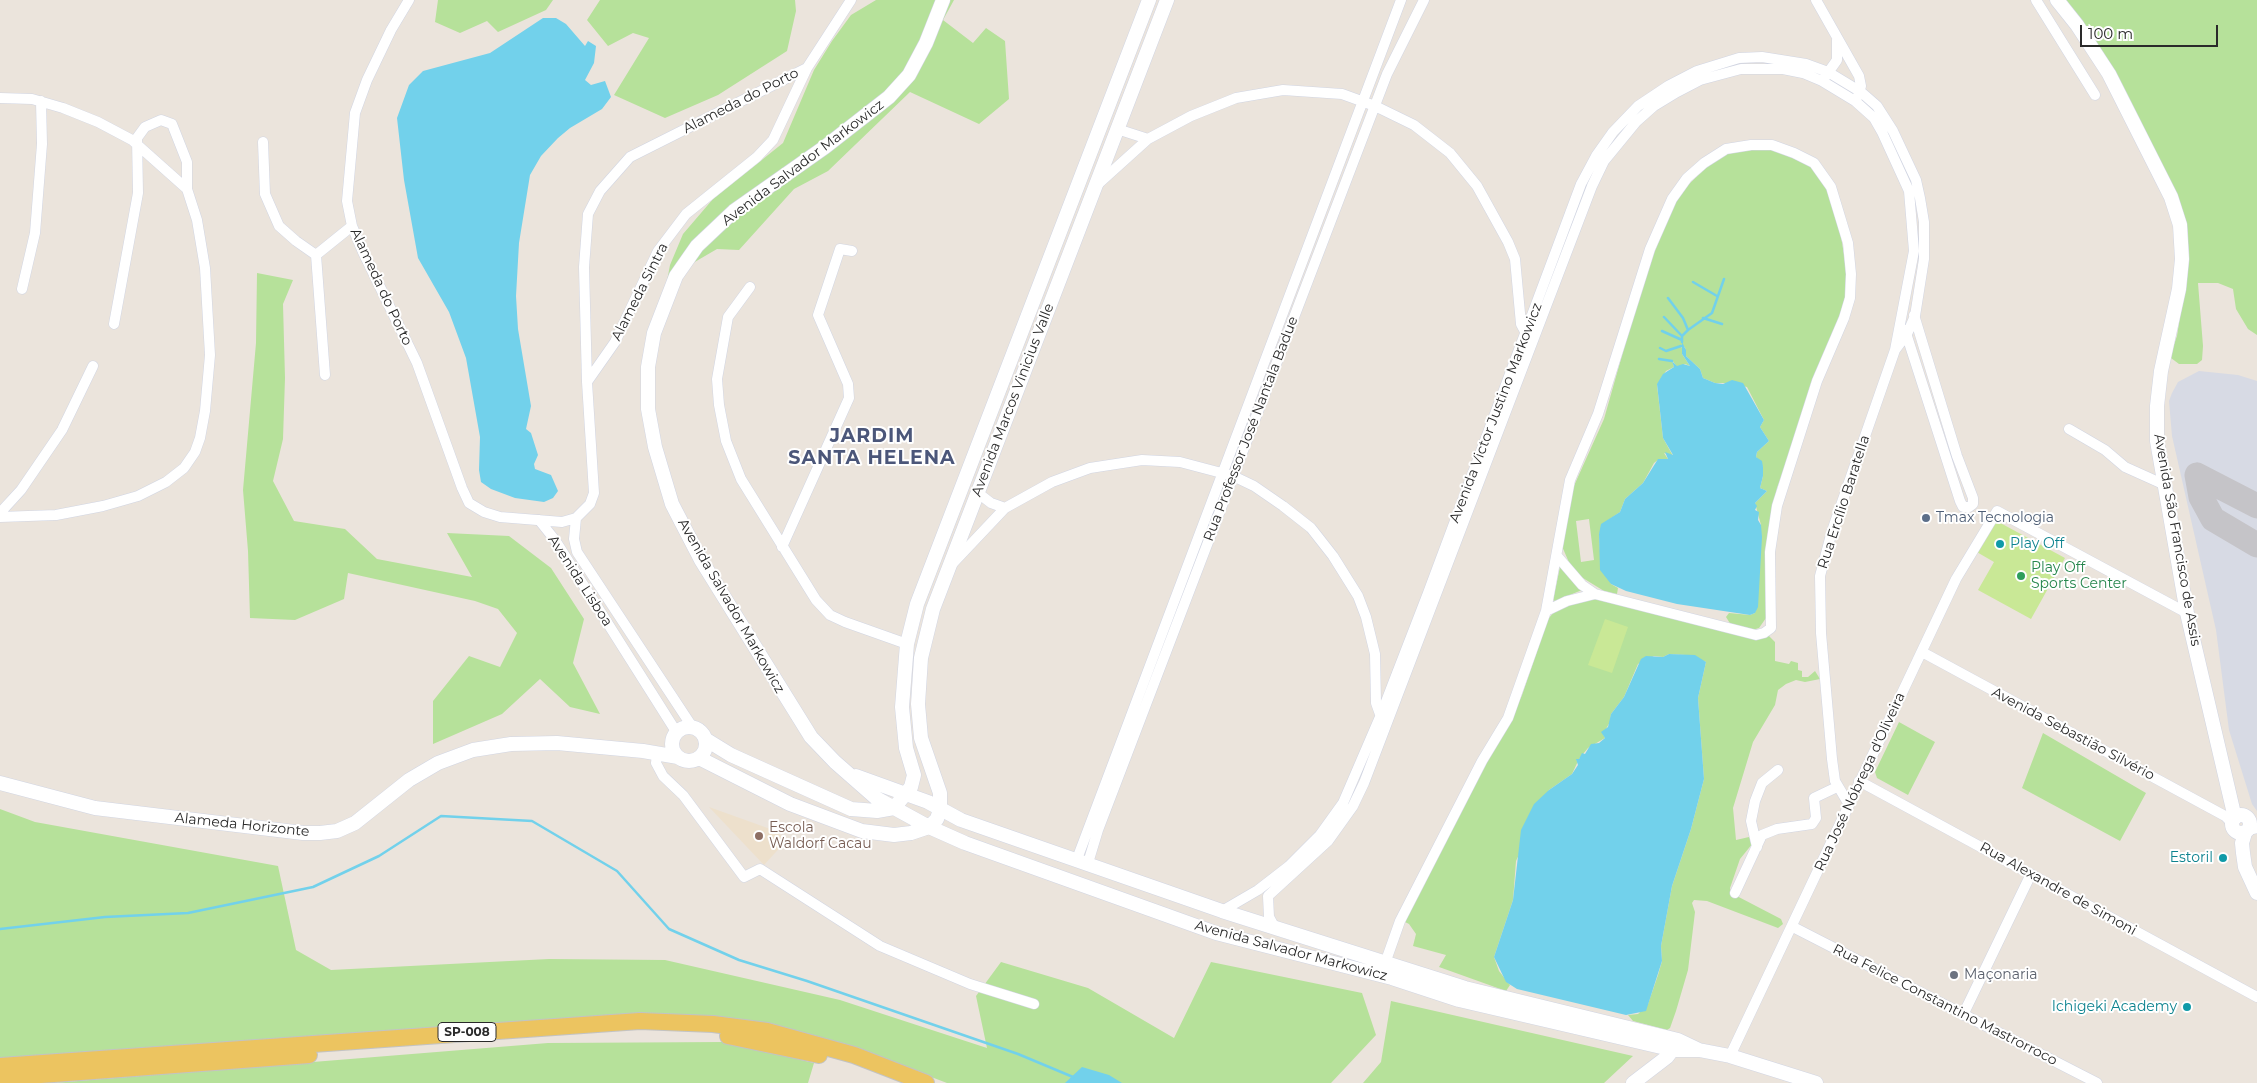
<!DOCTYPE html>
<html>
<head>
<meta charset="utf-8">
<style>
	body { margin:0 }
	#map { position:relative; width:2257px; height:1083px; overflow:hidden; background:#ebe4dc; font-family:Montserrat,sans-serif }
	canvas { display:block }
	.scale { position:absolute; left:2080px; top:25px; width:138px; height:22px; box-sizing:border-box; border:2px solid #2a2a2a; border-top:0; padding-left:6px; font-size:15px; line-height:18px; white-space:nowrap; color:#2a2a2a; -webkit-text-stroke:4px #fff; paint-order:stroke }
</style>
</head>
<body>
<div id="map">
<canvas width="2257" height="1083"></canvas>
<div class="scale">100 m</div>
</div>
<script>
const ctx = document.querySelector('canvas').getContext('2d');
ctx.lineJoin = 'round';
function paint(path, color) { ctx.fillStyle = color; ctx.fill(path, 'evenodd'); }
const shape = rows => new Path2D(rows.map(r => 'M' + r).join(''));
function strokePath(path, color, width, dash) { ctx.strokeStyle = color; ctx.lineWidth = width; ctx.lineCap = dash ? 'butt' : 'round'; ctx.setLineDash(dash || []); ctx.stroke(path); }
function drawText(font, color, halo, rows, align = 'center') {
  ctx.font = font + ' Montserrat,sans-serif'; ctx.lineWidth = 4; ctx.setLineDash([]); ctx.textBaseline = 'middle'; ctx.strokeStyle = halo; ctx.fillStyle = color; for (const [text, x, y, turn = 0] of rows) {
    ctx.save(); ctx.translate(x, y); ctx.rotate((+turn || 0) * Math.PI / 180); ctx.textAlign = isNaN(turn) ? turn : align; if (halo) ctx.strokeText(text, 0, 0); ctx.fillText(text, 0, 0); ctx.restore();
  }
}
paint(shape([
	[709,807,776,831,786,841,764,865]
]), '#ede0cc');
paint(shape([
	[2199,371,2238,375,2257,381,2257,811,2252,804,2229,730,2216,630,2172,436,2169,401,2172,393,2178,382]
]), '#d7dae4');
paint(shape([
	[438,0,553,0,546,10,498,32,487,21,460,33,435,22],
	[600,0,795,0,796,11,787,51,718,95,665,118,614,95,649,38,633,33,608,46,587,20],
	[876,0,954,0,943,20,973,43,986,28,1005,41,1009,99,979,124,910,92,828,171,794,189,739,250,717,249,693,263,662,308,670,265,683,234,713,199,783,143,814,70,832,41,851,15],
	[2066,0,2257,0,2257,335,2248,329,2236,309,2233,289,2218,283,2198,283,2203,346,2202,360,2197,364,2179,364,2171,358,2171,353,2177,336,2188,264,2135,115,2093,36],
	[1753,148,1772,149,1813,167,1828,189,1840,230,1847,273,1846,294,1841,314,1811,383,1789,458,1777,488,1770,526,1766,618,1759,628,1752,630,1731,625,1726,617,1729,613,1750,615,1755,613,1761,525,1755,503,1767,491,1760,488,1763,476,1763,467,1756,457,1757,452,1769,441,1760,427,1764,420,1747,387,1727,383,1715,383,1703,378,1700,369,1686,356,1685,347,1681,346,1684,352,1682,354,1690,366,1685,364,1677,367,1672,360,1674,367,1666,371,1657,385,1663,438,1673,456,1664,453,1668,459,1659,459,1654,463,1643,483,1625,499,1620,512,1607,521,1599,534,1600,551,1611,584,1618,588,1617,594,1604,591,1578,575,1571,567,1561,544,1573,488,1604,419,1645,274,1675,203,1689,184,1707,167,1730,152],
	[1589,519,1594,560,1581,562,1576,521],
	[257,273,293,280,283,304,285,378,283,439,273,481,294,521,345,529,377,559,472,577,447,533,509,536,551,568,584,619,573,663,600,714,570,707,540,679,502,714,433,744,433,701,469,656,500,667,517,633,498,609,475,601,348,573,344,599,295,620,250,618,248,551,243,490,256,343],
	[1560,567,1582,590,1555,601,1553,600],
	[1589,597,1768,635,1775,642,1775,661,1789,664,1791,661,1798,663,1798,670,1802,671,1802,677,1808,677,1815,671,1820,679,1805,682,1796,680,1786,684,1778,690,1775,705,1753,742,1733,808,1736,840,1749,837,1753,843,1740,859,1730,888,1731,893,1781,919,1783,924,1778,928,1707,901,1694,900,1692,903,1695,912,1688,970,1676,1011,1670,1028,1667,1030,1633,1021,1628,1015,1638,1014,1648,1004,1658,975,1662,961,1661,946,1672,886,1691,829,1704,779,1698,698,1706,662,1686,655,1669,654,1663,657,1654,656,1638,664,1624,697,1611,714,1610,722,1603,734,1605,738,1588,748,1579,759,1572,774,1549,790,1516,861,1513,900,1494,957,1499,971,1510,985,1506,991,1439,967,1446,955,1413,946,1416,934,1409,924,1403,921,1459,811,1510,721,1522,695,1548,619,1556,610],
	[1899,722,1935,742,1908,795,1877,778,1875,772],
	[2043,733,2146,793,2120,841,2022,788],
	[0,809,35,822,278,866,296,950,331,970,549,959,665,960,840,1000,987,1048,976,996,1001,962,1088,988,1174,1038,1211,962,1362,993,1376,1035,1331,1083,947,1083,871,1054,718,1020,0,1058],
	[1391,1001,1633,1056,1604,1083,1363,1083,1381,1062],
	[724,1042,814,1063,808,1083,53,1083,548,1043]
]), '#b6e19a');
paint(shape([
	[1993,519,2065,558,2031,619,1978,590,1994,562,1975,551],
	[1605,619,1628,627,1612,673,1588,665]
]), '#c9e896');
paint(shape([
	[543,18,556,18,566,24,585,46,588,41,596,46,594,63,585,80,591,85,605,81,611,97,602,109,570,128,558,138,541,156,530,175,519,243,516,296,518,329,531,406,526,429,531,433,538,455,534,464,535,469,551,475,558,491,553,498,544,502,515,498,491,489,481,482,479,470,480,437,466,358,449,312,418,258,404,180,397,118,409,85,423,71,490,53],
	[1682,342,1686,350,1686,356,1700,369,1703,378,1715,383,1723,384,1732,380,1743,383,1764,420,1760,427,1769,441,1757,452,1756,457,1762,461,1763,467,1763,476,1760,488,1767,491,1755,503,1757,506,1755,510,1759,512,1758,520,1761,525,1762,537,1758,607,1755,613,1750,615,1677,604,1626,591,1611,584,1600,570,1599,534,1601,524,1620,512,1625,499,1643,483,1658,459,1668,459,1665,452,1673,455,1663,438,1657,384,1663,374,1674,367,1672,361,1677,366,1683,364,1690,366,1682,354],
	[1669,654,1695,655,1706,662,1698,698,1704,779,1691,829,1672,886,1661,946,1662,961,1646,1011,1626,1015,1517,989,1506,982,1494,957,1513,900,1521,830,1534,804,1549,790,1572,774,1578,765,1576,759,1579,759,1582,753,1585,754,1591,744,1599,743,1605,738,1601,732,1608,727,1611,714,1624,697,1641,659,1646,656,1663,657],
	[1082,1067,1109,1075,1122,1083,1065,1083]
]), '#72d1eb');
strokePath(shape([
	[1693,282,1717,296],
	[1668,298,1683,318,1688,330],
	[1664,317,1682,336],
	[1703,318,1722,324],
	[1662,331,1682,340],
	[1682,342,1682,336,1688,330,1712,313,1724,279],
	[1660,348,1666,351,1681,346],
	[1659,359,1672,361],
	[0,929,105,917,188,913,313,887,379,856,441,816,532,821,617,871,669,929,739,960,807,981,1018,1054,1073,1077]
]), '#72d1eb', 2.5);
strokePath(shape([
	[2197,475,2201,497,2213,519,2257,545],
	[2197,475,2257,506]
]), '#c5c4c8', 25);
const street = shape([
	[409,0,391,30,367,80,355,113,347,201,352,226,363,252,417,363,462,488,469,503,484,512,500,517,562,522,576,518,590,504,594,493,587,382,584,267,588,214,600,191,630,157,807,68],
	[1816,0,1859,76,1861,86,1858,96],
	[2036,0,2095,95],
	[1825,77,1837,60,1837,40],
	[0,98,32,99,63,108,98,122,132,140,187,189,197,220,205,268,210,355,205,411,200,438,195,452,184,468,166,482,138,496,103,506,56,515,0,517],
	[1117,129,1148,139],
	[263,142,265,194,279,226,296,241,316,255,352,226],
	[1097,185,1148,139,1191,116,1236,98,1283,90,1342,94,1375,106,1414,125,1450,153,1477,186,1508,242,1515,259,1521,324,1527,335],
	[316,255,325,375],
	[750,287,728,317,717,379,719,405,726,441,741,479,816,600,830,615,845,622,907,644],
	[22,289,35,233,42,144,41,101],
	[114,324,138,193,137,138,145,127,161,120,172,124,187,162,187,189],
	[1905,330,1960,501,1963,507,1969,507,1973,504,1973,498,1957,456,1914,315],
	[587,382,615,342,658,251,686,214,757,157,773,140,807,68,851,0],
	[2069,429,2105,450,2125,467,2165,485],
	[978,493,991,503,1005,508],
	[0,513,21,490,62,430,93,366],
	[576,518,574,539,577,552,693,728],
	[539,520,555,540,677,733],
	[782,547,849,398,848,384,818,315,840,249,852,251],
	[954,562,1005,508,1052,482,1090,468,1142,460,1180,462,1233,476,1254,486,1283,506,1311,528,1333,556,1358,596,1366,617,1375,654,1376,703,1381,717],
	[1546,611,1567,601,1595,594],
	[1922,652,2225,816,2232,823],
	[657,754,656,763,663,776,683,795,744,877,760,869,880,946,970,984,1034,1004],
	[1859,781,2257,997],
	[1848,803,1835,781,1832,759,1821,633,1820,576,1832,531,1895,350],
	[2249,830,2257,828],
	[1757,847,1751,821,1755,801,1762,783,1778,770],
	[1077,859,1401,0],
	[1088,863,1098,830,1387,74,1424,0],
	[1735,893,1762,835,1777,829,1812,824,1816,818,1814,798,1837,787],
	[1222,911,1258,890,1289,866,1320,835,1343,803,1380,717,1428,593,1581,184,1596,156,1613,132,1638,106,1668,86,1697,71,1739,58,1762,57,1806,64,1828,72,1861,92,1877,106,1893,131,1916,180,1920,198,1924,222,1924,259,1915,316,1907,334,1895,350,1914,251,1909,191,1882,132,1874,118,1855,101,1822,81,1803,73,1783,69,1741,69,1700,80,1677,92,1654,106,1636,122,1604,161,1592,186,1364,783,1353,806,1328,841,1268,896,1269,917,1275,928],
	[1793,927,2097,1083],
	[1383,969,1400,921,1482,761,1508,718,1546,611,1570,480,1598,414,1650,249,1672,199,1687,178,1704,163,1726,149,1751,145,1772,145,1794,153,1814,163,1831,187,1848,243,1851,274,1850,298,1844,318,1817,381,1777,506,1770,552,1771,628,1764,633,1756,635,1595,594,1582,585,1557,556],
	[1963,1015,2031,874],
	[1730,1056,1956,579,1997,511,2187,613]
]);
const secondary = shape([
	[943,0,926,43,909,75,889,97,825,147,734,211,697,246,676,276,654,333,648,367,648,409,655,447,672,504,701,560,811,737,835,762,876,798,929,827,965,843,1216,933,1392,978,1459,1000,1674,1050,1699,1050],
	[2057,0,2077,25,2109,74,2171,197,2180,225,2182,259,2179,289,2161,371,2157,406,2157,441,2187,613,2235,818],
	'672 744a17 17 0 1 1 34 0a17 17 0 1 1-34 0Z',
	[705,739,731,755,851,809,877,811,894,808,911,787,914,775,906,748,902,707,907,644,917,604,1149,0],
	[699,758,790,804,862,831,894,835,911,833,929,827,937,819,940,809,940,793,921,738,918,704,921,658,933,609,1167,0],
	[856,776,928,802,961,820,1222,911,1465,988,1678,1040,1699,1050,1730,1056,1816,1083],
	[0,783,95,808,303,833,320,833,337,831,355,823,409,780,438,763,473,750,511,744,557,743,643,751,678,757],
	'2232 824a9 9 0 1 1 18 0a9 9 0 1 1-18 0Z',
	[2245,833,2242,843,2243,853,2245,867,2257,893],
	[1633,1083,1667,1057,1677,1044]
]);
const primary = shape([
	[728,1036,819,1055],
	[0,1066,640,1021,713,1024,767,1031,854,1055,926,1083],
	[0,1078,309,1055]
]);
strokePath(street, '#d1d5e2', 11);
strokePath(secondary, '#d1d5e2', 15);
strokePath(primary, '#c3c3c3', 18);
strokePath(street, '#fff', 10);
strokePath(secondary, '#fff', 14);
strokePath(primary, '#ecc460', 16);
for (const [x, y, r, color] of [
	[1926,518,5,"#5c6f8a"],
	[2000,544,5,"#0f9aa8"],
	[2021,576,5,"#2e9e5b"],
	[759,836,5,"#8d6e63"],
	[2223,858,5,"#0f9aa8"],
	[1954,975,5,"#6b7280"],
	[2187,1007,5,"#0f9aa8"]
]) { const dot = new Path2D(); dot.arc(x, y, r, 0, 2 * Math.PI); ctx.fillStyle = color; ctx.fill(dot); strokePath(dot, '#fff', 2); }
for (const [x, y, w] of [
	[467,1032,58]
]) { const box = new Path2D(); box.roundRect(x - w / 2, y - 9.5, w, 19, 4); ctx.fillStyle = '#fff'; ctx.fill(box); strokePath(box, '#2a2a2a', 1); }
drawText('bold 12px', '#2a2a2a', null, [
	["SP-008",467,1032]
]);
drawText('14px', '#2a2a2a', '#fff', [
	["Alameda do Porto",741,101,-27],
	["Avenida Salvador Markowicz",803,163,-37],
	["Alameda do Porto",381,287,65],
	["Alameda Sintra",640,292,-63],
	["Avenida Marcos Vinicius Valle",1013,400,-69],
	["Avenida Victor Justino Markowicz",1496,413,-69],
	["Rua Professor José Nantala Badue",1251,429,-69],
	["Rua Ercílio Baratella",1844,502,-72],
	["Avenida São Francisco de Assis",2177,540,80],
	["Avenida Lisboa",580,581,57],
	["Avenida Salvador Markowicz",731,606,60],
	["Avenida Sebastião Silvério",2073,734,28],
	["Rua José Nóbrega d'Oliveira",1860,782,-65],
	["Alameda Horizonte",242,825,6],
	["Rua Alexandre de Simoni",2058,889,29],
	["Avenida Salvador Markowicz",1291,951,15],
	["Rua Felice Constantino Mastrorroco",1945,1005,27]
]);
drawText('14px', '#4e5e75', '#fff', [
	["Tmax Tecnologia",1936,518]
], 'left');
drawText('14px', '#0d838f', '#fff', [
	["Play Off",2010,544,"left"],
	["Estoril",2213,858],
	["Ichigeki Academy",2177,1007]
], 'right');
drawText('14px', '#27864d', '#fff', [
	["Play Off",2031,568],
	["Sports Center",2031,584]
], 'left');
drawText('14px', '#785e54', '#fff', [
	["Escola",769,828],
	["Waldorf Cacau",769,844]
], 'left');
drawText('14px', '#5b616d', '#fff', [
	["Maçonaria",1964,975]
], 'left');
ctx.letterSpacing = '1px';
drawText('bold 19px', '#4b5679', '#fff', [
	["JARDIM",872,436],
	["SANTA HELENA",872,458]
]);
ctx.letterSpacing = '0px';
</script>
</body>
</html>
